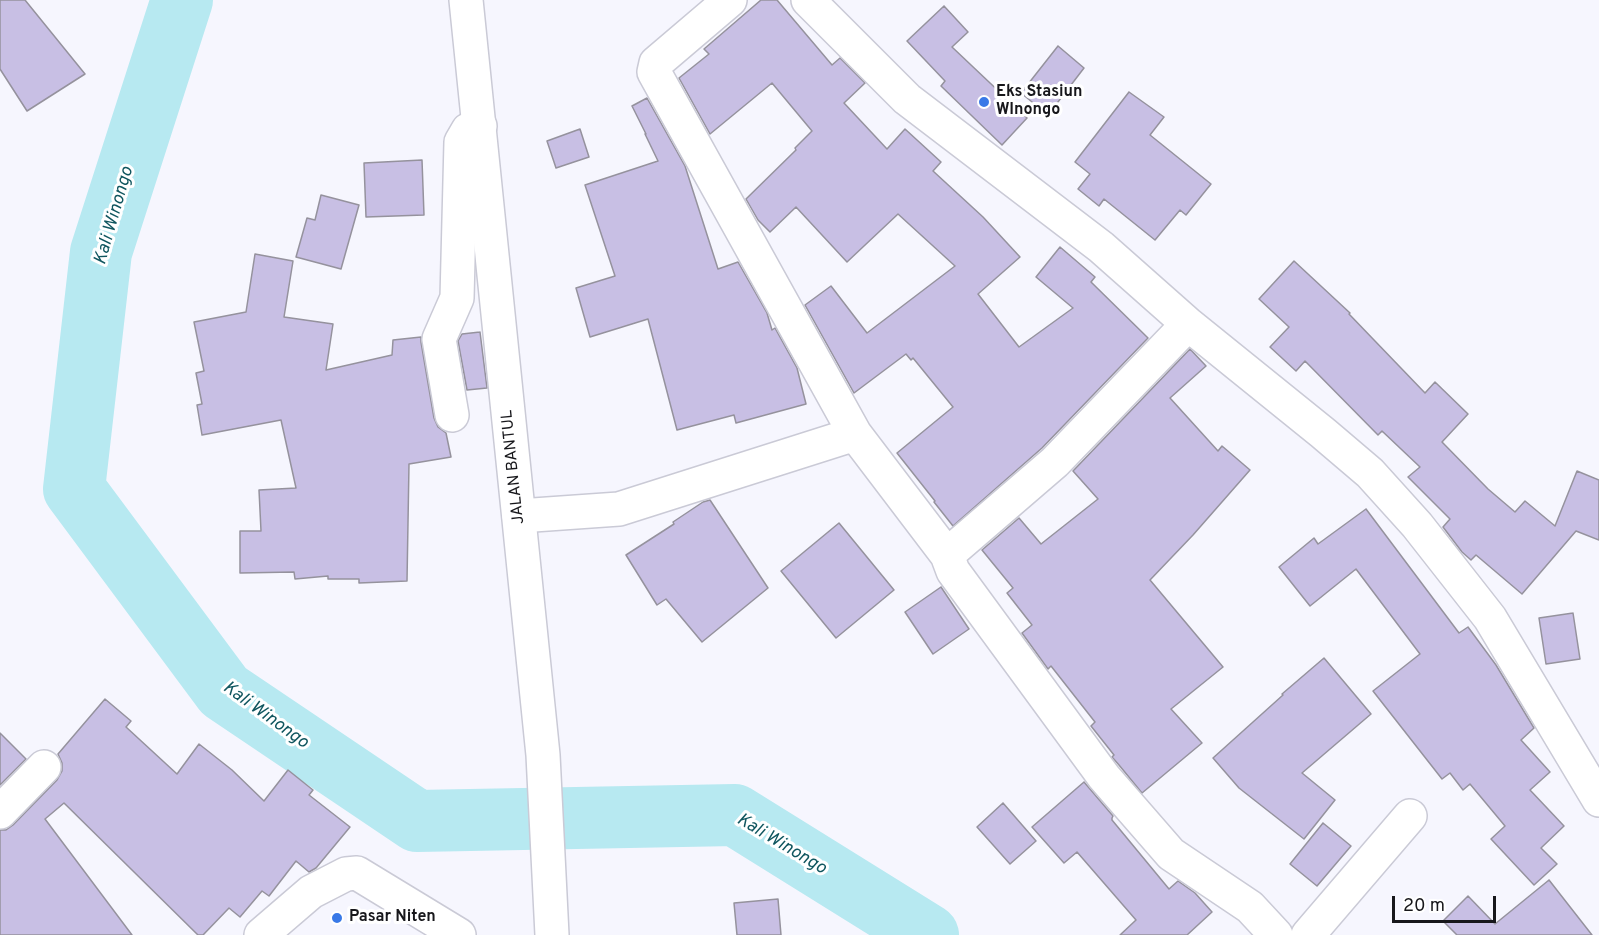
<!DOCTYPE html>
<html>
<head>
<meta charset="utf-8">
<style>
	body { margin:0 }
	#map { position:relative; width:1599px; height:935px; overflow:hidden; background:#f6f6fe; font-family:Overpass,sans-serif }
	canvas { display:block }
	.scale { position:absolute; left:1392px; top:896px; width:104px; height:27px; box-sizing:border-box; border:3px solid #17171b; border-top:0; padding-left:8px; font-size:18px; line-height:21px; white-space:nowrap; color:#17171b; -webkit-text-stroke:4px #fff; paint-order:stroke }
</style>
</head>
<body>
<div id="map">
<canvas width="1599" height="935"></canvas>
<div class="scale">20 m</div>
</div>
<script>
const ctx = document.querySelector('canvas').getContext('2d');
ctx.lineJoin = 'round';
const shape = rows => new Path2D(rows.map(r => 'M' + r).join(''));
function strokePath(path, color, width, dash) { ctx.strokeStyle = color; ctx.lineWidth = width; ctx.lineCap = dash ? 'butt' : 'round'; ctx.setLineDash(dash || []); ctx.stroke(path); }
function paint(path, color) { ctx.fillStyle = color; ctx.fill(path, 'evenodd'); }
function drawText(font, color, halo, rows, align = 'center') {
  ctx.font = font + ' Overpass,sans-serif'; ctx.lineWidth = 6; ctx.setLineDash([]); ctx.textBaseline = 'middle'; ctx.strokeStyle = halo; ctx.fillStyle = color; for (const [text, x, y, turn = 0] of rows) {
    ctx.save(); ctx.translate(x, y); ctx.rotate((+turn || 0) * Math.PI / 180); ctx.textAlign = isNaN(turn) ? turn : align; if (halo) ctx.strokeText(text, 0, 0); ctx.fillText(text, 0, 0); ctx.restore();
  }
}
strokePath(shape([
	[182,0,101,252,74,489,224,691,417,821,735,815,928,935]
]), '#b7e9f1', 62);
const building = shape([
	[0,0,25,0,85,74,27,111,0,69,0,0],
	[761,0,777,0,832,65,840,58,865,83,844,103,887,149,905,129,941,162,933,171,983,217,1020,257,978,294,1019,347,1073,308,1036,277,1060,247,1095,277,1091,282,1148,338,1042,448,953,526,934,502,935,501,897,453,953,407,913,358,911,360,906,354,854,393,805,305,831,286,867,333,955,266,898,214,847,262,796,207,770,232,758,220,746,199,796,150,795,148,812,131,772,83,710,134,679,78,709,54,704,49,761,0],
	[944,6,968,32,952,47,1027,118,1002,145,941,86,945,81,907,41,944,6],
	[1058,46,1084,68,1048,115,1021,93,1058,46],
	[1129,92,1164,117,1150,135,1211,184,1186,215,1180,210,1155,240,1104,199,1099,206,1078,189,1090,174,1075,162,1129,92],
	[647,98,685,166,718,269,738,262,767,313,772,330,775,328,797,368,806,404,736,423,734,415,677,430,648,319,590,337,576,288,615,276,585,185,658,161,645,134,646,134,632,106,647,98],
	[580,129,589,157,556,168,547,141,580,129],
	[422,160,424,215,366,217,364,163,422,160],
	[321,195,359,205,341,269,296,257,307,218,315,220,321,195],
	[255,254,293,261,284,317,333,324,326,370,392,355,393,340,421,337,421,342,434,418,438,427,446,433,451,457,409,464,407,581,359,583,359,579,328,579,328,576,295,579,294,572,240,573,240,531,261,531,259,490,296,488,281,420,202,435,197,405,202,404,196,373,204,371,194,322,246,312,255,254],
	[1294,261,1350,313,1349,314,1425,393,1435,382,1468,414,1442,442,1488,489,1515,512,1525,501,1555,526,1577,471,1599,480,1599,540,1576,531,1522,594,1476,555,1471,560,1462,552,1443,527,1450,519,1408,477,1420,467,1382,431,1378,435,1305,361,1296,371,1270,347,1289,327,1259,299,1294,261],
	[480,332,487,388,467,390,458,341,462,334,480,332],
	[1190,349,1206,366,1170,398,1218,451,1222,446,1250,470,1193,535,1150,580,1223,667,1171,709,1202,743,1142,793,1119,765,1112,757,1114,755,1091,726,1095,722,1051,666,1048,669,1022,633,1032,625,1007,593,1013,588,982,550,1019,518,1041,544,1098,499,1073,471,1190,349],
	[710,500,768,588,702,642,666,599,657,605,626,555,674,524,673,522,703,502,710,500],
	[1366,509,1459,633,1468,627,1496,665,1534,728,1521,740,1550,772,1530,790,1564,826,1541,848,1557,864,1534,885,1491,839,1505,826,1470,784,1463,790,1450,773,1442,779,1373,691,1420,654,1356,569,1310,606,1279,567,1314,538,1318,544,1366,509],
	[839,523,894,590,836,638,781,571,839,523],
	[941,587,969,629,933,654,905,612,941,587],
	[1573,613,1580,659,1546,664,1539,618,1573,613],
	[1324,658,1371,714,1302,773,1335,800,1304,839,1239,788,1213,758,1283,695,1282,694,1324,658],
	[105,699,131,721,126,727,177,774,199,744,232,770,264,801,288,770,313,790,309,795,350,827,316,868,309,872,296,861,269,896,262,891,240,917,229,908,203,935,198,935,64,803,45,819,132,935,0,935,0,830,6,830,13,825,57,780,62,771,62,763,58,754,105,699],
	[0,733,26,759,0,785,0,733],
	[1084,782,1113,816,1112,818,1112,820,1169,889,1178,881,1195,893,1212,912,1187,935,1120,935,1136,920,1077,852,1064,863,1032,827,1084,782],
	[1003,803,1036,841,1010,864,977,827,1003,803],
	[1323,823,1351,846,1317,886,1290,864,1323,823],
	[1549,880,1592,935,1457,935,1443,921,1468,896,1495,924,1549,880],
	[778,899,781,935,737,935,734,903,778,899]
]);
paint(building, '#c8bfe4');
strokePath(building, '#95929d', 1.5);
const minor = shape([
	[730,0,656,63,654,72,855,434,947,555,953,571,1104,777,1171,854,1250,907,1276,935],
	[808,0,907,99,1101,247,1188,324,1323,433,1370,473,1417,525,1490,618,1599,800],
	[452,415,439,339,457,298,461,142,468,130,480,126],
	[519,516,619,509,855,434],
	[947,555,1055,462,1188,324],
	[0,812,44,767],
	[261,935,311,892,346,874,357,873,459,935],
	[1308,935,1410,816]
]);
const major = shape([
	[466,0,543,755,552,935]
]);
strokePath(minor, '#cacad6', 36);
strokePath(major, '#cacad6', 36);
strokePath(minor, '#fff', 33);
strokePath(major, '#fff', 33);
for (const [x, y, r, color] of [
	[984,102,6,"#3979e7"],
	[337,918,6,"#3979e7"]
]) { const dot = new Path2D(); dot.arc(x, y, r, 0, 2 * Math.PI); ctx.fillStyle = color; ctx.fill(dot); strokePath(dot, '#fff', 2); }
drawText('bold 16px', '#17171b', '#fff', [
	["Eks Stasiun",996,93],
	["WInongo",996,111],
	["Pasar Niten",349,918]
], 'left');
drawText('16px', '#17171b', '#fff', [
	["JALAN BANTUL",514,467,-96]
]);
drawText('italic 18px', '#10565f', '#fff', [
	["Kali Winongo",115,216,-74],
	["Kali Winongo",265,716,36],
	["Kali Winongo",781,845,31]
]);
</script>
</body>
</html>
